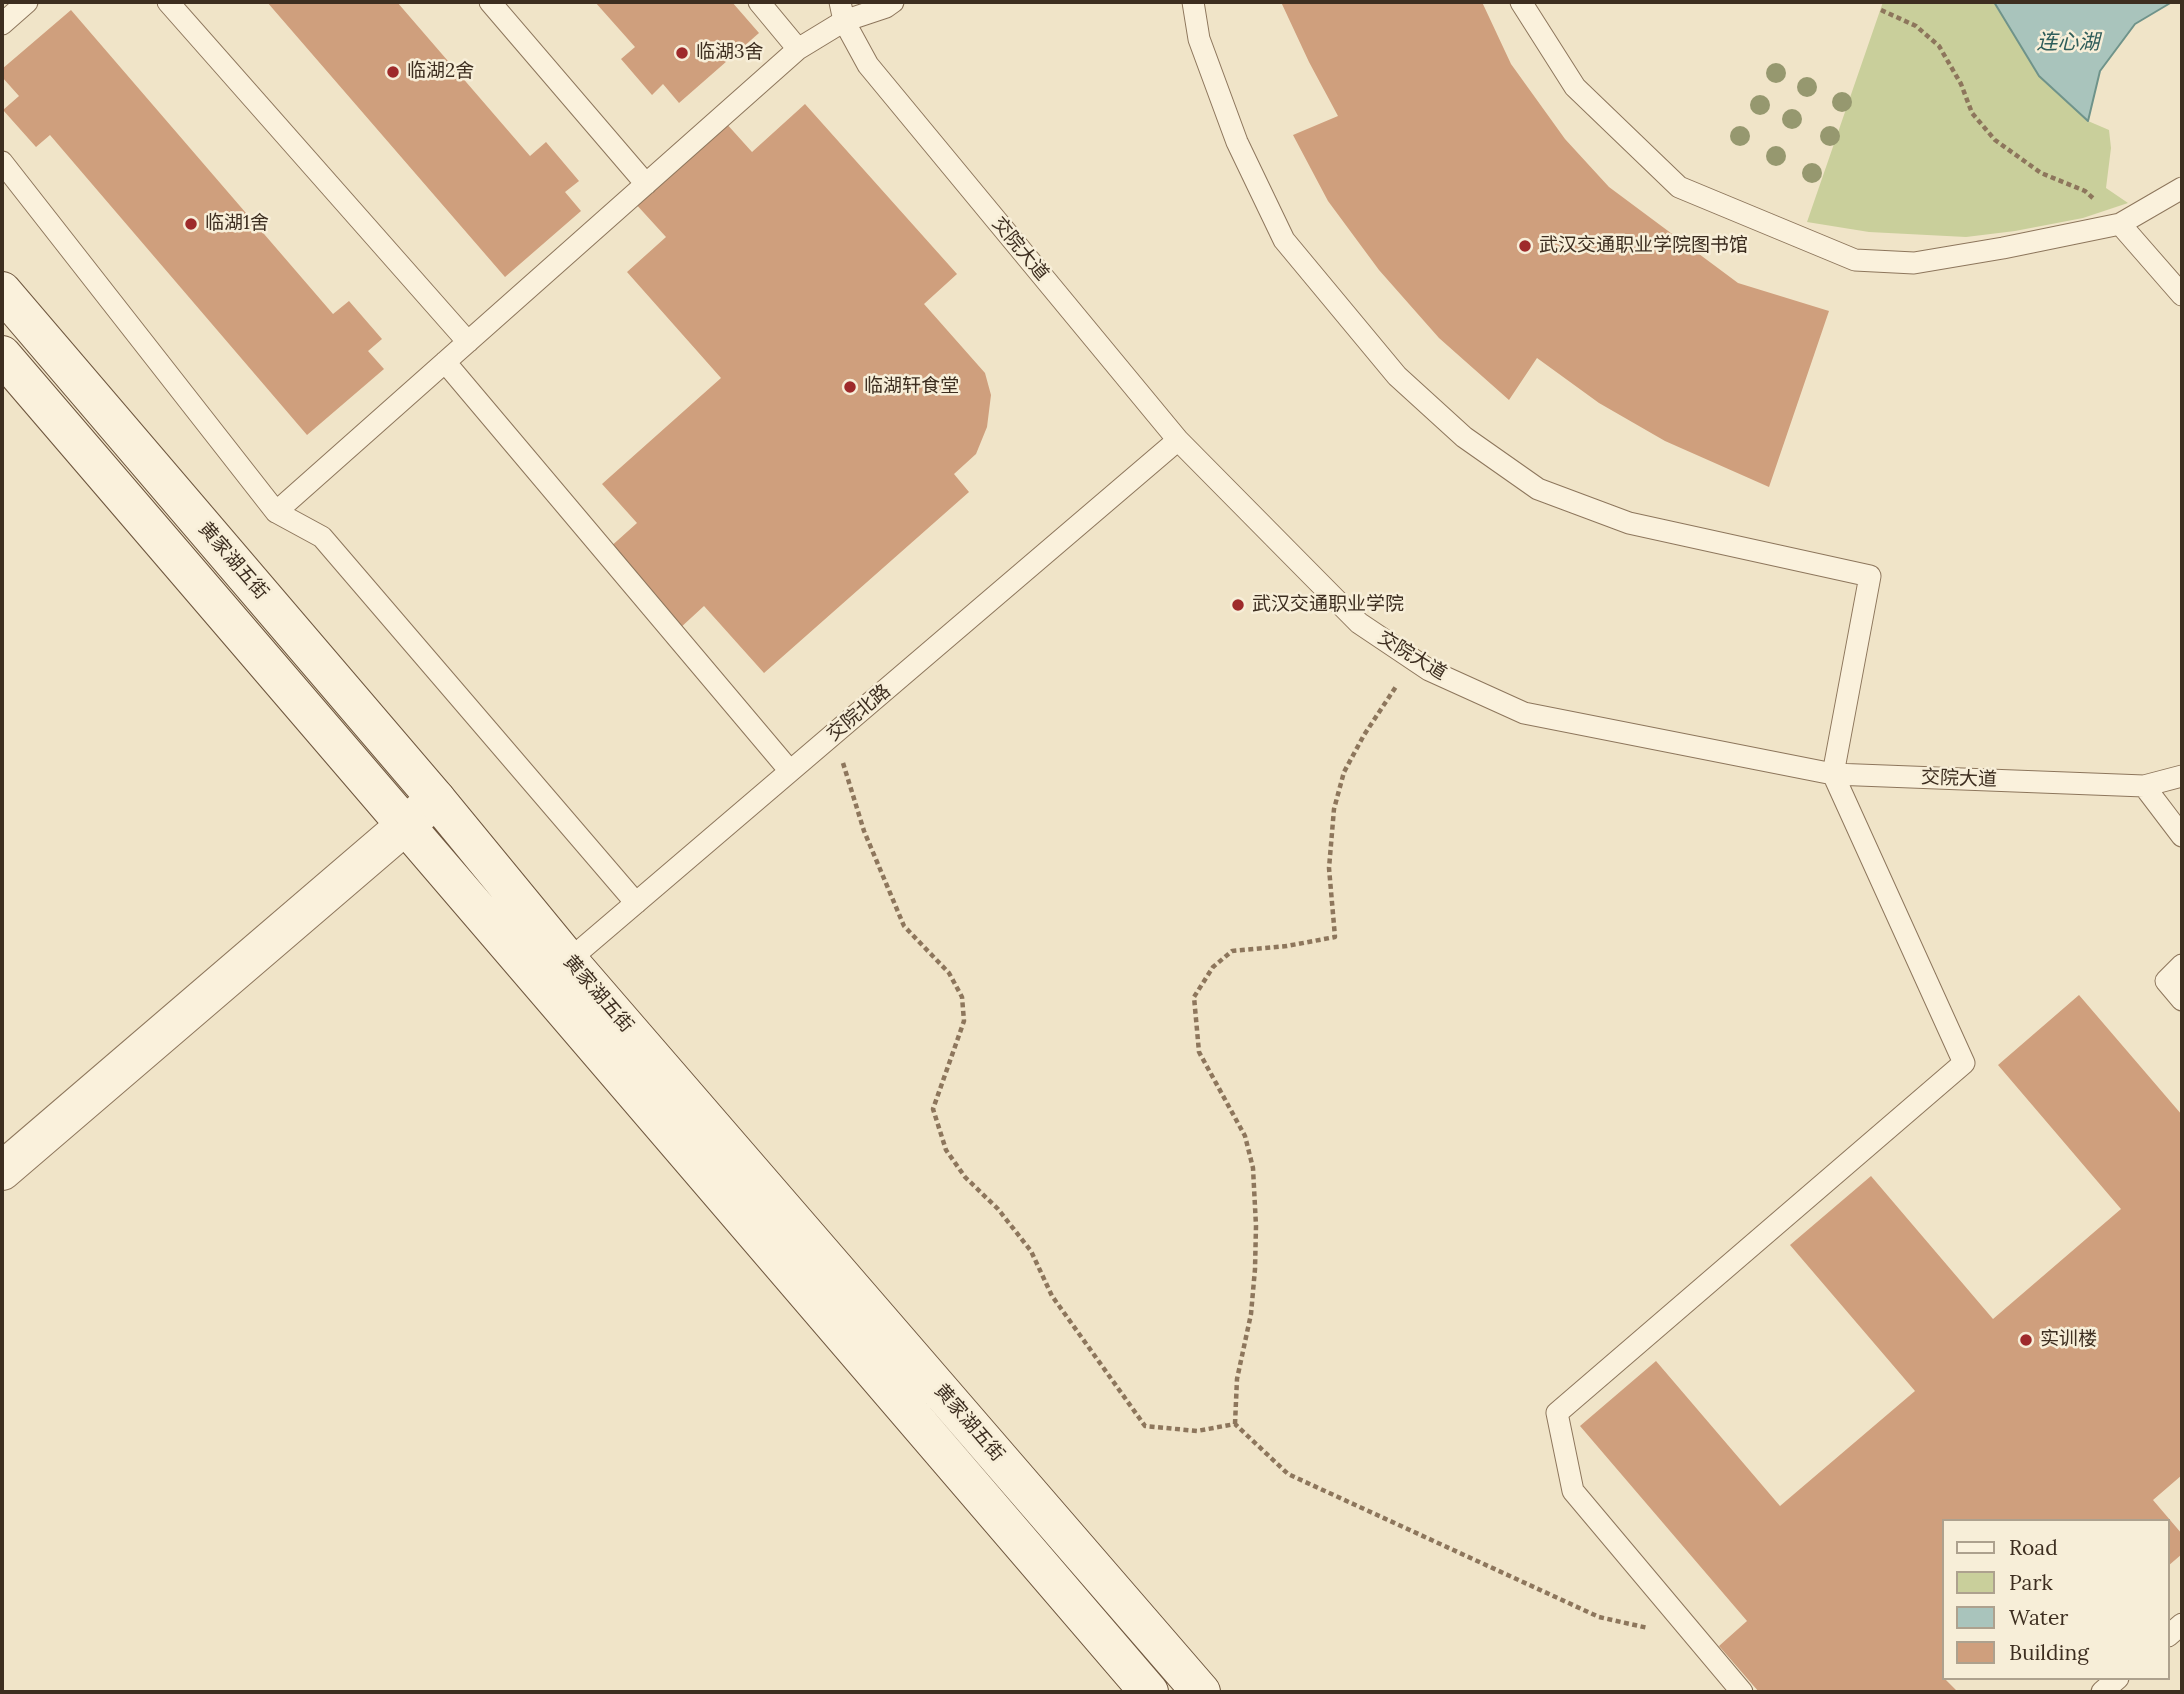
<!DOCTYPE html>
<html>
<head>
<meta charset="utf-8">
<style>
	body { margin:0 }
	#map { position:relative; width:2184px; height:1694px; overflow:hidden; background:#f0e4c8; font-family:Lora,serif }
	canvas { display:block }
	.frame { position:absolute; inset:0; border:4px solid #3d2e20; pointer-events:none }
	.legend { position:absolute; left:1942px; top:1519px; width:228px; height:161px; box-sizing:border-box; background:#f7eed8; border:2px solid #ada18e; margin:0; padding:9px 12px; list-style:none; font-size:21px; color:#3d2e20 }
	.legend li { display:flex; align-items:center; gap:14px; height:35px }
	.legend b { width:35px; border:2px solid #ada18e }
</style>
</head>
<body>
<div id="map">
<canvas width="2184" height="1694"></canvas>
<div class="frame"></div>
<ul class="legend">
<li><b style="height:9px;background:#faf1dc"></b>Road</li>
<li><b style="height:19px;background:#c9cf9b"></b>Park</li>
<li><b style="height:19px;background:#a9c4bc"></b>Water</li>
<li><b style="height:19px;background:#cf9f7d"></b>Building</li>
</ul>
</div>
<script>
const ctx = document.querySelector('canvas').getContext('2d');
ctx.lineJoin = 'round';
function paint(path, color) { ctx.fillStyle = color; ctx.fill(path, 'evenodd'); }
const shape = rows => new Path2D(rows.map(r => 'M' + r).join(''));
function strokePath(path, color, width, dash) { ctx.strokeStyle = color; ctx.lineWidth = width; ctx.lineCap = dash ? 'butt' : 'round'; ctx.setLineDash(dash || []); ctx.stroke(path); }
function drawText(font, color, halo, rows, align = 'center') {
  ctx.font = font + ' Lora,"Noto Sans SC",serif'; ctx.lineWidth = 5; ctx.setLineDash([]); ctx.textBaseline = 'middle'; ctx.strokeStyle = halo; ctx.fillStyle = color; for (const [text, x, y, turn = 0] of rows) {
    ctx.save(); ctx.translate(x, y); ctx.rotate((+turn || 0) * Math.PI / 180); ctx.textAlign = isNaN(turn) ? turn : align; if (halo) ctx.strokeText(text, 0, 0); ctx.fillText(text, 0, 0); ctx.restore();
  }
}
paint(shape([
	[1883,2,1994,2,2039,76,2088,121,2109,130,2111,148,2106,188,2128,203,2083,218,2015,231,1966,237,1869,232,1807,222]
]), '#c9cf9b');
const water = shape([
	[1994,2,2172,2,2135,24,2100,71,2088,121,2039,76,1994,2]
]);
paint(water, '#a9c4bc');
strokePath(water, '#6f938a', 2);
paint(shape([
	[267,2,397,2,530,156,546,142,579,181,565,192,581,211,505,277],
	[595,2,732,2,759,33,679,103,663,84,652,95,621,59,635,47],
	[1281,2,1482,2,1511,64,1565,139,1609,187,1738,283,1829,311,1769,487,1665,441,1599,403,1537,358,1509,400,1439,338,1379,270,1328,201,1293,135,1338,116,1309,62],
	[71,10,333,314,349,301,382,339,368,351,384,369,307,435,50,135,36,147,3,110,19,96,2,77,2,69],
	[805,104,957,274,924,304,985,373,991,395,987,427,976,454,954,474,969,492,764,673,704,606,679,629,608,549,637,523,602,484,721,378,627,272,666,237,634,202,725,122,752,152],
	[2079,995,2182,1115,2182,1475,2153,1500,2182,1534,2182,1554,2168,1566,2168,1521,1944,1521,1944,1678,1958,1692,1759,1692,1719,1646,1747,1621,1580,1426,1656,1361,1780,1506,1915,1391,1790,1245,1871,1176,1993,1319,2121,1209,1998,1065]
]), '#cf9f7d');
const lane = shape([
	[168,2,468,342],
	[490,2,646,184],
	[759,2,798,49],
	[840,2,844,21,868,65,1178,440,1359,623,1429,670,1524,713,1833,774,2144,786,2182,776],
	[1193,2,1199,39,1237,142,1284,240,1397,376,1464,437,1538,489,1629,523,1870,576,1833,774,1964,1063,1557,1413,1573,1491,1742,1692],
	[1521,2,1575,87,1679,187,1855,260,1914,263,2003,248,2120,224,2182,188],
	[2,24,27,2],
	[2,162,276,512,322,537,636,903],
	[2120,224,2182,295],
	[445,362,790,771],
	[276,512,798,49,844,21,886,7,893,2],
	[2144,786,2182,836],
	[2182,965,2166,981,2182,1000],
	[562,966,1178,440],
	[2168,1636,2182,1624],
	[2102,1692,2118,1678]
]);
const street = shape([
	[2,1171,436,799]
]);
const secondary = shape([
	[2,291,436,799,569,961,1201,1692],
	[2,355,1149,1692]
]);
strokePath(lane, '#8d765c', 23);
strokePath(street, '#8d765c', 40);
strokePath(secondary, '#6f573f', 40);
strokePath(shape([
	[1881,10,1916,26,1939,46,1961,84,1972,113,1995,140,2041,173,2085,191,2094,199],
	[843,763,864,831,904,926,949,973,962,997,964,1021,933,1109,946,1150,965,1177,998,1209,1031,1251,1052,1296,1145,1426,1197,1431,1235,1424,1288,1474,1599,1617,1648,1628],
	[1235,1424,1237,1379,1251,1314,1255,1269,1256,1226,1253,1168,1245,1136,1199,1052,1194,997,1213,967,1232,951,1287,946,1335,937,1329,868,1334,809,1344,772,1364,735,1397,685]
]), '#8d765c', 4.5, [5, 3.5]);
strokePath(lane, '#faf1dc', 21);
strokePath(street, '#faf1dc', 38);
strokePath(secondary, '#faf1dc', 38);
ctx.fillStyle = '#96986f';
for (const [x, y] of [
	[1776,73],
	[1807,87],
	[1842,102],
	[1760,105],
	[1792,119],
	[1740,136],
	[1830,136],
	[1776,156],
	[1812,173]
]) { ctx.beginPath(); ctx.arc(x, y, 10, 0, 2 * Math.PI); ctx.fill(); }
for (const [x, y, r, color] of [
	[682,53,7,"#9e2a2b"],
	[393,72,7,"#9e2a2b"],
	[191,224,7,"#9e2a2b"],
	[1525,246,7,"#9e2a2b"],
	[850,387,7,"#9e2a2b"],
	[1238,605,7,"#9e2a2b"],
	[2026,1340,7,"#9e2a2b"]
]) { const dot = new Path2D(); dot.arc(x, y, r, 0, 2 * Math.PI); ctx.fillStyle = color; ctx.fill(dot); strokePath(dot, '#f7eed8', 2.5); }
drawText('19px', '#3d2e20', '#f7eed8', [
	["临湖3舍",696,53],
	["临湖2舍",407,72],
	["临湖1舍",205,224],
	["武汉交通职业学院图书馆",1539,246],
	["临湖轩食堂",864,387],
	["武汉交通职业学院",1252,605],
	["实训楼",2040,1340]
], 'left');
drawText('19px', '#3d2e20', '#f7eed8', [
	["交院大道",1020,249,50],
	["黄家湖五街",233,561,49],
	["交院大道",1412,656,31],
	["交院北路",859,713,-40],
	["交院大道",1959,779,2],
	["黄家湖五街",598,994,49],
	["黄家湖五街",969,1423,49]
]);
drawText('italic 21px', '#2f5d5a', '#f7eed8', [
	["连心湖",2068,43]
]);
</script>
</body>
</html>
